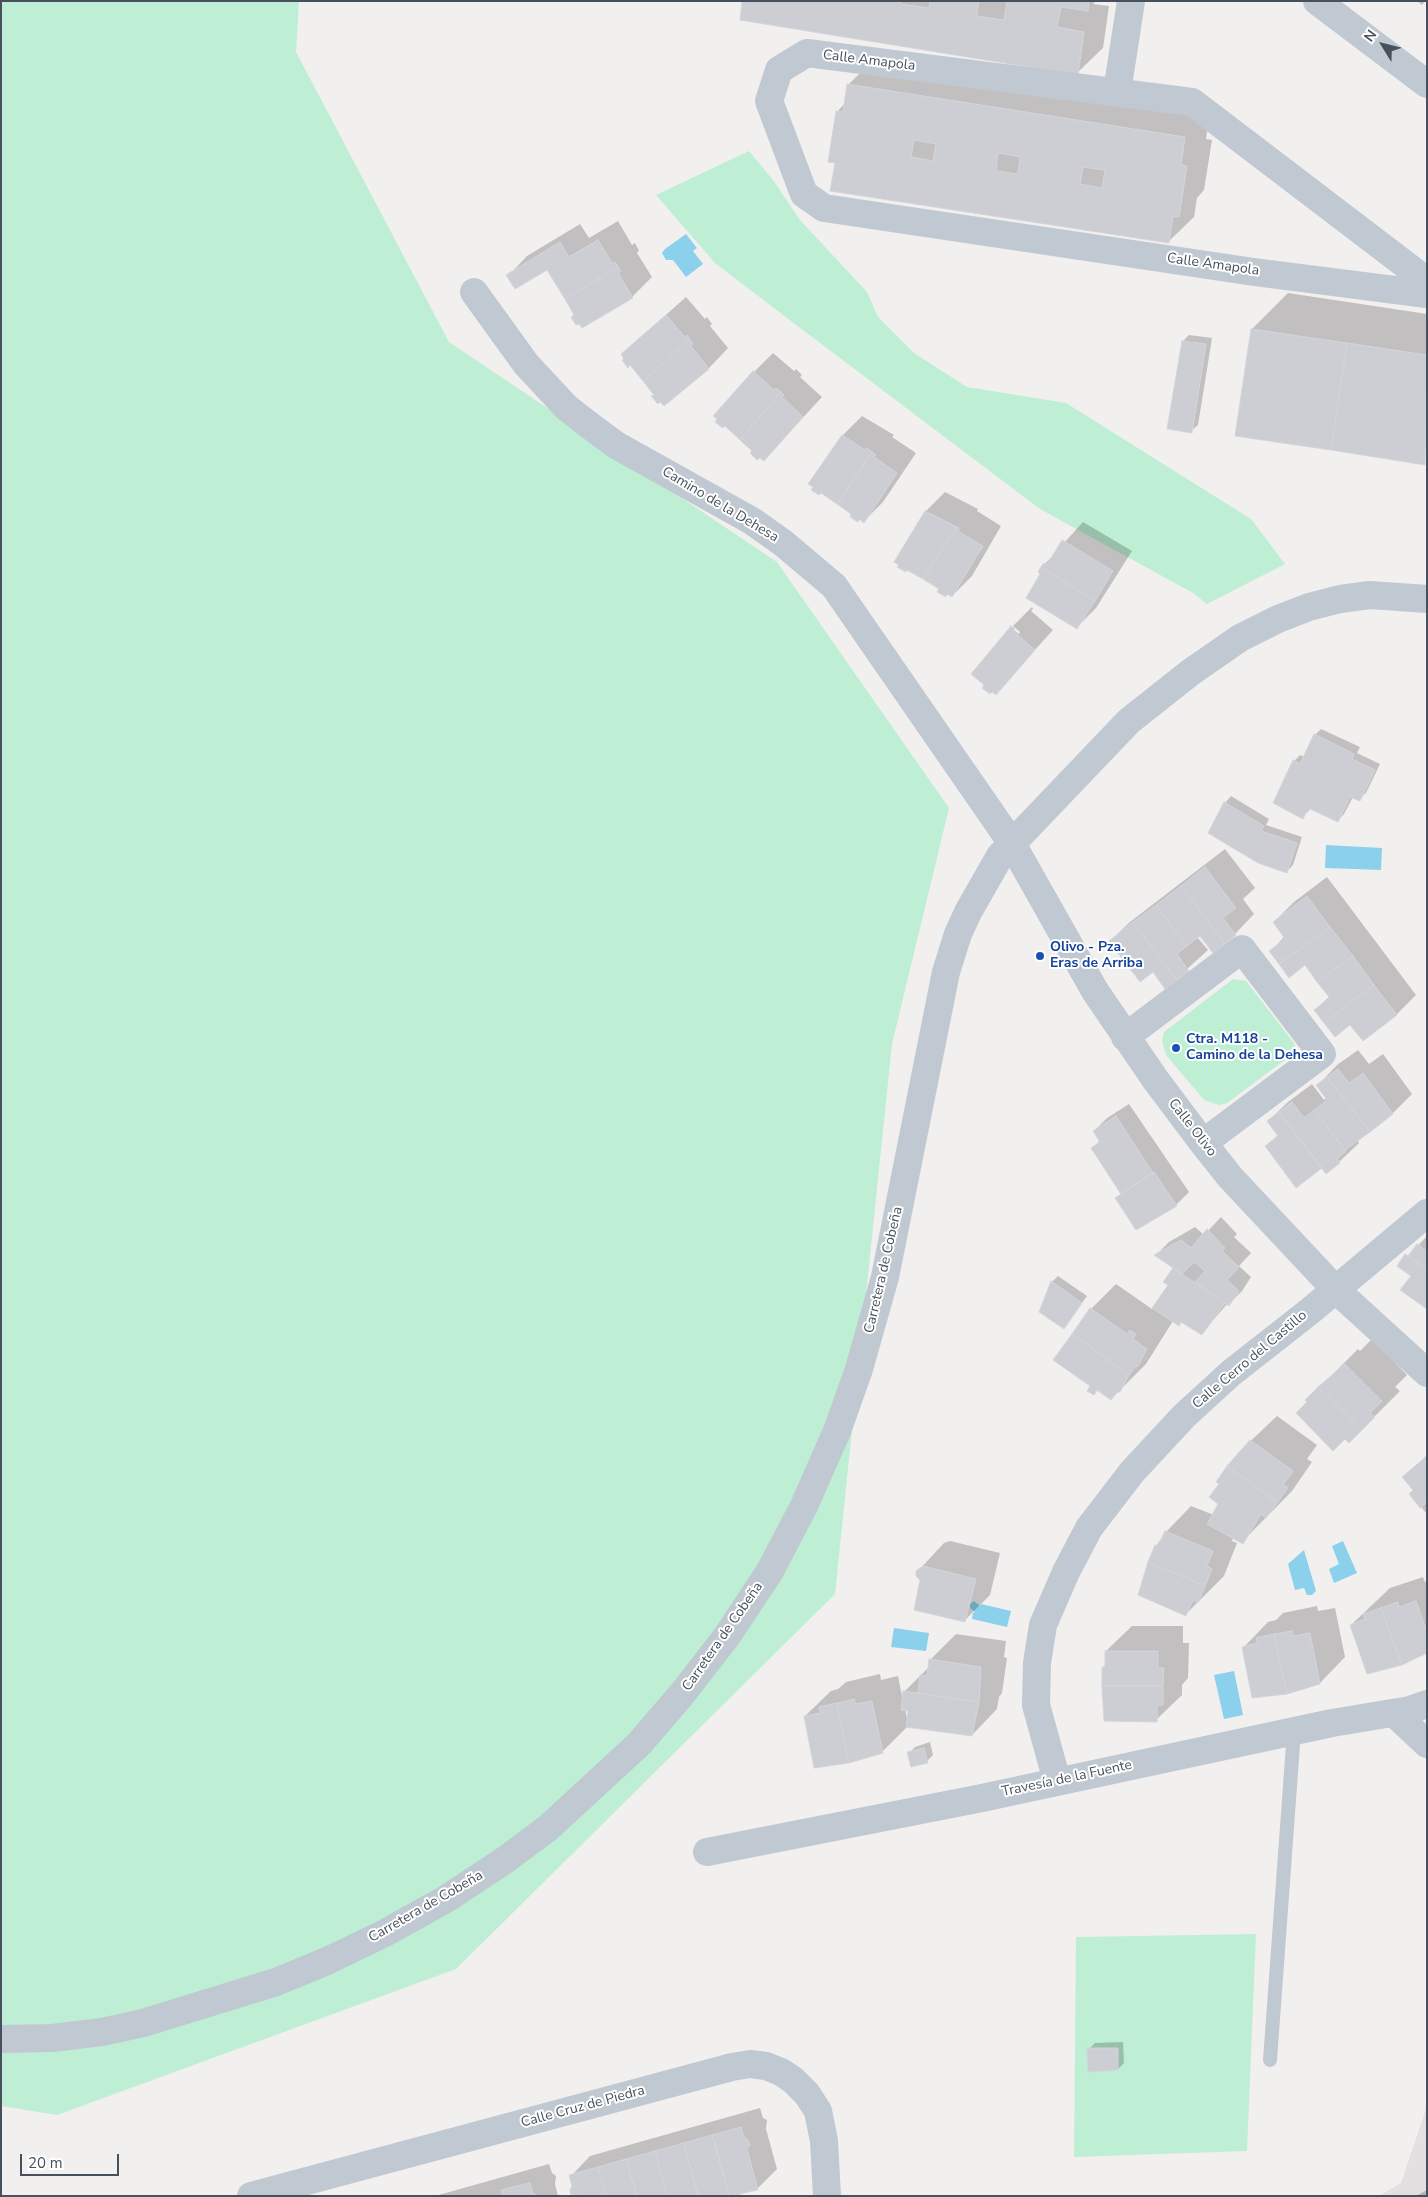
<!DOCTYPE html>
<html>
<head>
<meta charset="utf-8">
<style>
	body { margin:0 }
	#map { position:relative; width:1428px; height:2197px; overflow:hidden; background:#f2efef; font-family:"Nunito Sans",sans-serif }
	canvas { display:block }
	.frame { position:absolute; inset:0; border:2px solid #47515d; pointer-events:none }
	.north { position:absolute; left:1358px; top:20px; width:50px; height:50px; -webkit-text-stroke:4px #fff; paint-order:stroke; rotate:306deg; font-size:14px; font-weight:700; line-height:20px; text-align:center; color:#47515d }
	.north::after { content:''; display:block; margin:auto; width:18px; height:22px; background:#47515d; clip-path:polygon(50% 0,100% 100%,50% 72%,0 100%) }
	.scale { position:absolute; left:20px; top:2154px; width:99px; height:22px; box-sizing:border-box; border:2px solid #47515d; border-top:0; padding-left:6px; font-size:15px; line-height:18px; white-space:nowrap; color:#47515d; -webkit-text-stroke:4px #fff; paint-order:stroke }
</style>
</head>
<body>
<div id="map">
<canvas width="1428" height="2197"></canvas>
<div class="frame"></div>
<div class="north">N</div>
<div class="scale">20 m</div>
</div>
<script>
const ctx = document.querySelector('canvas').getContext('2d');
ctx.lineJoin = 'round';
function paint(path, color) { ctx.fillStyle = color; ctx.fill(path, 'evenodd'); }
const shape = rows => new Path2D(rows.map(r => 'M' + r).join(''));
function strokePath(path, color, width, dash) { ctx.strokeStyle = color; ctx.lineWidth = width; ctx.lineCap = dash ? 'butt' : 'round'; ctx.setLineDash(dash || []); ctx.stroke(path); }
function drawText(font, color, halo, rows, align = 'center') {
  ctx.font = font + ' "Nunito Sans",sans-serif'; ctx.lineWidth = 4; ctx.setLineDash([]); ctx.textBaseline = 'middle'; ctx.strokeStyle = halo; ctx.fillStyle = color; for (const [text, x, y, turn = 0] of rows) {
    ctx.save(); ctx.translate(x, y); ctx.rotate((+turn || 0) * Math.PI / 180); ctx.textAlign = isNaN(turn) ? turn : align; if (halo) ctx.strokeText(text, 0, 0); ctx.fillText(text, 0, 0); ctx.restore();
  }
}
paint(shape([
	[1427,2106,1427,2196,1379,2196,1401,2183]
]), '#e3e0e1');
paint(shape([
	[1,1,299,1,296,52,449,342,777,562,949,808,892,1044,835,1594,456,1969,57,2115,1,2106],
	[749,151,773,180,800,220,867,292,878,317,914,353,967,387,1066,403,1251,519,1285,564,1207,604,1193,593,1040,509,783,315,715,263,656,195],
	[1233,979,1246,981,1294,1043,1295,1048,1293,1054,1227,1103,1219,1105,1204,1100,1166,1055,1162,1041,1164,1032],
	[1256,1934,1247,2151,1074,2157,1076,1937]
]), '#beefd4');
paint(shape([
	[686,234,697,248,693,251,703,264,686,277,673,260,666,260,662,253,665,249],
	[1326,845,1382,848,1381,870,1325,868],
	[1343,1541,1357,1573,1334,1583,1329,1569,1339,1564,1332,1546],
	[1304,1550,1316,1591,1312,1595,1307,1595,1304,1588,1295,1590,1288,1564],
	[974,1601,980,1606,981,1604,1011,1611,1007,1627,972,1619,973,1613,979,1610,975,1612,970,1608,970,1604],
	[894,1628,929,1633,926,1651,891,1647],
	[1234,1671,1243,1715,1224,1719,1214,1675]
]), '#8bd1ec');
paint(shape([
	[744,1,1096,1,1093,4,1109,6,1103,48,1077,73],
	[1417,1,1425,1,1422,5],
	[874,59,1210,112,1206,139,1212,140,1204,190,1197,198,1194,217,1168,242,830,161,838,111,845,103,848,85],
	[618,221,632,245,635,243,637,247,639,250,637,253,652,277,632,297,575,314,548,268,508,276,527,256,580,224,589,238],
	[1288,293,1427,314,1425,464,1236,435,1252,329],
	[686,297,705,319,707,317,712,324,710,326,728,348,709,368,664,405,622,354],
	[1189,335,1212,338,1198,425,1191,431,1183,341],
	[773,353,794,371,796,369,802,375,800,377,822,397,764,460,754,451,754,372],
	[862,416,894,435,892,437,916,453,883,502,864,521,860,518,858,521,853,514,810,484,843,435],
	[945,492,978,509,977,511,1001,526,972,576,952,596,896,562,926,511],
	[1083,522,1132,551,1096,608,1077,627,1028,597,1045,564],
	[1032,607,1033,609,1031,611,1053,630,996,693,973,674,1012,627],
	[1013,626,1020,632,1019,634,1011,628],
	[1321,729,1360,747,1357,753,1380,764,1366,793,1359,799,1353,797,1344,814,1338,820,1311,808,1303,817,1294,761,1300,755,1304,757,1315,735],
	[1231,796,1269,819,1266,825,1302,837,1293,865,1287,871,1225,803],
	[1225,849,1255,888,1243,899,1254,914,1235,934,1201,934,1197,937,1208,950,1166,988,1153,971,1110,941,1130,922],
	[1327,877,1416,995,1396,1015,1350,1023,1315,1010,1330,996,1305,963,1271,951,1285,936,1274,922,1294,902],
	[1358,1050,1369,1064,1383,1054,1412,1094,1393,1113,1358,1141,1359,1143,1339,1162,1322,1167,1266,1146,1278,1135,1268,1121,1288,1102,1312,1084,1324,1100,1327,1097,1318,1085,1337,1065],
	[1129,1104,1189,1192,1176,1205,1116,1198,1122,1193,1093,1148,1100,1140,1094,1131,1107,1118],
	[1221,1217,1237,1234,1234,1237,1251,1253,1239,1266,1251,1277,1242,1291,1229,1304,1228,1303,1202,1333,1182,1321,1178,1325,1173,1321,1146,1364,1111,1399,1098,1390,1094,1394,1091,1309,1116,1284,1152,1309,1170,1285,1165,1281,1175,1267,1156,1255,1169,1242,1195,1227,1204,1235],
	[1427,1236,1427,1307,1412,1276,1399,1266],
	[1058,1276,1087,1296,1064,1327,1052,1282],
	[1372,1339,1407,1375,1395,1387,1400,1391,1349,1442,1307,1400,1358,1349,1360,1351],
	[1277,1416,1317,1445,1307,1459,1312,1462,1292,1491,1242,1542,1233,1537,1232,1541,1237,1543,1224,1576,1186,1614,1143,1578,1156,1546,1166,1532,1191,1506,1214,1515,1220,1503,1220,1483,1218,1482,1239,1452],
	[1427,1455,1427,1514,1410,1494,1415,1490,1404,1477],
	[950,1541,1000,1553,990,1595,965,1620,922,1580,917,1572,944,1543],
	[1423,1577,1425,1582,1427,1582,1427,1652,1351,1625,1390,1588],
	[1317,1606,1318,1611,1335,1608,1345,1657,1320,1683,1308,1685,1304,1689,1271,1696,1243,1648,1268,1622,1276,1620,1283,1613],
	[1132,1626,1183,1626,1183,1643,1189,1643,1188,1678,1182,1685,1182,1695,1156,1720,1103,1703,1103,1668,1106,1664,1106,1651],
	[956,1634,1006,1641,1004,1657,1007,1658,1002,1693,999,1697,997,1709,972,1735,908,1726,883,1751,871,1754,867,1758,832,1765,805,1716,831,1691,838,1689,846,1682,880,1674,881,1680,898,1676,903,1701,904,1692,929,1667,930,1660],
	[905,1709,910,1710,908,1723],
	[930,1742,933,1755,927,1761,909,1753,915,1747],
	[1123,2042,1124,2063,1118,2069,1089,2049,1095,2043],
	[760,2108,763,2118,767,2120,766,2129,777,2169,758,2188,736,2196,572,2194,573,2186,571,2176,590,2156],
	[549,2164,552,2173,556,2176,555,2184,558,2196,435,2196],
	[1427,2190,1427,2196,1416,2196]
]), '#0003');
const building = shape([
	[742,1,902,1,901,4,929,8,930,1,979,1,977,16,1004,20,1007,1,1089,1,1088,11,1061,7,1057,27,1084,32,1078,75,740,20,742,1],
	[847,84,1185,137,1181,165,1187,166,1179,217,1173,216,1169,243,830,191,835,163,828,162,836,111,843,112,847,84],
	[914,140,936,144,933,161,911,157,914,140],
	[998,153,1020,157,1018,174,996,171,998,153],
	[1083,167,1105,170,1102,188,1080,184,1083,167],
	[598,240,612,263,615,262,618,267,565,299,547,270,515,289,506,275,560,242,569,257,598,240],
	[618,267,621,271,618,273,633,298,582,328,579,324,576,325,571,317,574,315,565,299,618,267],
	[666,315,685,337,687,335,690,340,643,381,630,365,628,368,622,360,624,359,621,354,666,315],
	[1251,329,1347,343,1331,450,1235,436,1251,329],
	[690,340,693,344,691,346,709,369,664,406,660,402,658,404,651,396,654,395,643,381,690,340],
	[1182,341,1206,344,1192,433,1167,429,1182,341],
	[1347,343,1427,355,1425,465,1331,450,1347,343],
	[753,371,774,390,776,388,781,392,740,440,725,426,723,428,715,422,717,419,713,416,753,371],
	[781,392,784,395,782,397,803,417,764,461,760,458,757,460,750,453,752,451,740,440,781,392],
	[842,435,865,450,867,448,872,452,837,504,821,493,819,495,811,490,813,487,808,484,842,435],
	[872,452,876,455,874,457,897,473,864,523,859,519,858,522,850,517,851,514,837,504,872,452],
	[925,511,957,527,923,579,907,570,906,572,897,567,899,565,894,562,925,511],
	[957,527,959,528,958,531,983,546,952,597,947,594,946,597,937,592,939,589,923,579,957,527],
	[1062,540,1113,571,1095,601,1041,567,1044,563,1047,565,1062,540],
	[1041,567,1095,601,1077,629,1026,598,1040,574,1038,572,1041,567],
	[1011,626,1015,629,1013,631,1035,650,996,695,992,692,990,694,982,688,984,685,971,674,1011,626],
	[1314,734,1354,754,1352,759,1375,770,1360,801,1350,797,1338,822,1308,808,1303,819,1273,803,1293,760,1300,764,1314,734],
	[1224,802,1264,826,1261,831,1297,843,1287,873,1258,863,1208,833,1224,802],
	[1205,867,1236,908,1223,918,1236,935,1225,944,1181,886,1205,867],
	[1181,886,1225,944,1213,953,1200,936,1187,946,1156,905,1181,886],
	[1307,896,1330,927,1279,964,1269,951,1285,939,1273,922,1307,896],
	[1156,905,1187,946,1177,954,1189,971,1177,980,1133,922,1156,905],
	[1133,922,1177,980,1165,989,1153,972,1140,982,1109,941,1133,922],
	[1330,927,1353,956,1317,982,1305,965,1289,978,1279,964,1330,927],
	[1353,956,1374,985,1324,1023,1314,1010,1330,998,1317,982,1353,956],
	[1374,985,1397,1015,1363,1041,1350,1025,1335,1037,1324,1023,1374,985],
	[1338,1069,1349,1083,1363,1073,1393,1114,1370,1132,1327,1077,1338,1069],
	[1327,1077,1370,1132,1345,1150,1314,1110,1327,1100,1316,1085,1327,1077],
	[1292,1102,1304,1118,1314,1110,1346,1151,1337,1159,1340,1163,1326,1174,1279,1112,1292,1102],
	[1279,1112,1322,1168,1296,1188,1265,1146,1278,1136,1267,1121,1279,1112],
	[1116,1116,1153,1173,1121,1194,1091,1148,1100,1142,1093,1131,1116,1116],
	[1154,1172,1177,1206,1136,1230,1115,1198,1154,1172],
	[1207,1229,1225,1248,1222,1251,1239,1267,1227,1280,1239,1291,1229,1306,1195,1282,1205,1271,1194,1262,1182,1274,1154,1255,1181,1240,1191,1248,1207,1229],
	[1417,1244,1427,1251,1427,1270,1408,1256,1417,1244],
	[1405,1254,1427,1270,1427,1309,1400,1290,1411,1276,1397,1266,1405,1254],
	[1173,1268,1225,1303,1202,1335,1181,1322,1179,1326,1152,1308,1168,1285,1163,1282,1173,1268],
	[1051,1281,1082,1303,1064,1329,1039,1312,1051,1281],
	[1090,1308,1127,1334,1130,1330,1136,1334,1133,1339,1147,1349,1138,1366,1135,1367,1129,1375,1072,1334,1090,1308],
	[1072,1334,1129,1375,1120,1392,1117,1392,1111,1400,1097,1390,1094,1395,1087,1391,1090,1386,1053,1360,1072,1334],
	[1345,1364,1382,1401,1370,1413,1375,1417,1362,1430,1318,1387,1345,1364],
	[1318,1387,1362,1430,1349,1443,1345,1439,1333,1451,1296,1413,1307,1402,1305,1400,1318,1387],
	[1250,1440,1293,1471,1283,1485,1288,1488,1277,1503,1227,1466,1250,1440],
	[1427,1456,1427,1502,1420,1508,1409,1494,1413,1490,1402,1477,1427,1456],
	[1227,1466,1277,1503,1266,1518,1261,1514,1243,1544,1207,1524,1218,1504,1209,1497,1219,1484,1216,1482,1227,1466],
	[1165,1531,1213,1551,1207,1566,1212,1569,1205,1586,1148,1562,1155,1545,1158,1546,1165,1531],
	[1148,1562,1205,1586,1198,1603,1193,1600,1186,1616,1138,1595,1148,1562],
	[923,1566,976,1579,965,1622,914,1610,920,1580,916,1576,916,1571,923,1566],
	[1416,1601,1427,1632,1427,1653,1402,1665,1381,1608,1398,1602,1399,1607,1416,1601],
	[1381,1608,1402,1665,1367,1674,1350,1625,1365,1619,1363,1614,1381,1608],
	[1292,1631,1293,1636,1310,1633,1320,1684,1287,1694,1274,1634,1292,1631],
	[1274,1634,1287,1694,1252,1698,1242,1647,1257,1643,1256,1638,1274,1634],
	[1105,1651,1158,1651,1158,1668,1164,1668,1163,1686,1102,1686,1102,1667,1105,1667,1105,1651],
	[929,1659,981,1667,979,1702,918,1693,920,1675,927,1676,929,1659],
	[1102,1686,1163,1686,1163,1705,1157,1705,1157,1722,1104,1721,1102,1686],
	[903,1691,979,1702,972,1736,906,1727,908,1711,901,1710,903,1691],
	[854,1699,856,1704,872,1701,883,1753,849,1763,837,1703,854,1699],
	[837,1703,849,1763,814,1768,804,1716,820,1713,819,1707,837,1703],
	[924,1748,928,1763,911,1767,907,1752,924,1748],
	[1087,2048,1118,2048,1118,2070,1088,2072,1087,2048],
	[741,2127,744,2137,748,2140,750,2145,747,2149,758,2190,729,2196,712,2135,741,2127],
	[712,2135,716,2147,729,2196,698,2196,696,2189,684,2143,712,2135],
	[684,2143,698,2196,667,2196,655,2151,684,2143],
	[655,2151,667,2196,637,2196,626,2159,655,2151],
	[626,2159,637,2196,606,2196,598,2167,626,2159],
	[598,2167,606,2196,571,2195,570,2190,572,2186,569,2175,598,2167],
	[530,2183,533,2193,537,2196,503,2196,501,2190,530,2183]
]);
paint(building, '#ccced4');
strokePath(building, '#d3d5db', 1);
strokePath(shape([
	[1270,2060,1294,1731]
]), '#c0c8d1', 14);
strokePath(shape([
	[1317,1,1427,84],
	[1117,92,1131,1],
	[1427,281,1192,102,807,53,779,70,769,101,804,194,824,208,1254,272,1427,294],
	[474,292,526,364,566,407,589,425,616,445,752,521,783,543,834,586,1011,842,1095,991,1155,1079,1203,1143,1230,1177,1335,1289,1427,1373],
	[1125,1037,1242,949,1322,1054,1203,1143],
	[1394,1713,1427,1744],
	[1057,1781,1036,1705,1037,1663,1043,1625,1066,1572,1089,1528,1132,1472,1184,1416,1231,1373,1310,1311,1427,1213],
	[707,1852,982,1798,1332,1723,1410,1710,1427,1704],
	[251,2196,732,2067,750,2064,766,2066,781,2072,793,2080,807,2094,818,2111,824,2141,827,2196]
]), '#c0c8d1', 28);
strokePath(shape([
	[1,2039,52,2038,102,2032,143,2023,276,1982,327,1961,385,1933,446,1899,505,1860,548,1828,639,1744,682,1694,727,1636,770,1571,804,1506,837,1431,859,1369,885,1277,946,972,958,934,968,912,1000,856,1129,721,1191,672,1240,638,1278,619,1309,607,1340,599,1370,595,1427,599]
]), '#c0c8d1', 28);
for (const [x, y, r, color] of [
	[1040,956,5,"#1a4fb4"],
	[1176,1048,5,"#1a4fb4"]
]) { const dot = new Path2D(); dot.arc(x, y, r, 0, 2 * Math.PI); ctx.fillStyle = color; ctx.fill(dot); strokePath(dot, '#fff', 2); }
drawText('14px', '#47515d', '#fff', [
	["Calle Amapola",869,61,7],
	["Calle Amapola",1213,265,8],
	["Camino de la Dehesa",720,505,31],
	["Calle Olivo",1192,1128,52],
	["Carretera de Cobeña",884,1270,-77],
	["Calle Cerro del Castillo",1250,1360,-40],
	["Carretera de Cobeña",723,1637,-55],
	["Travesía de la Fuente",1067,1779,-12],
	["Carretera de Cobeña",426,1907,-30],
	["Calle Cruz de Piedra",583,2107,-15]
]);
drawText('bold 14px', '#164399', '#fff', [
	["Olivo - Pza.",1050,948],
	["Eras de Arriba",1050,964],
	["Ctra. M118 -",1186,1040],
	["Camino de la Dehesa",1186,1056]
], 'left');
</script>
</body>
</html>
